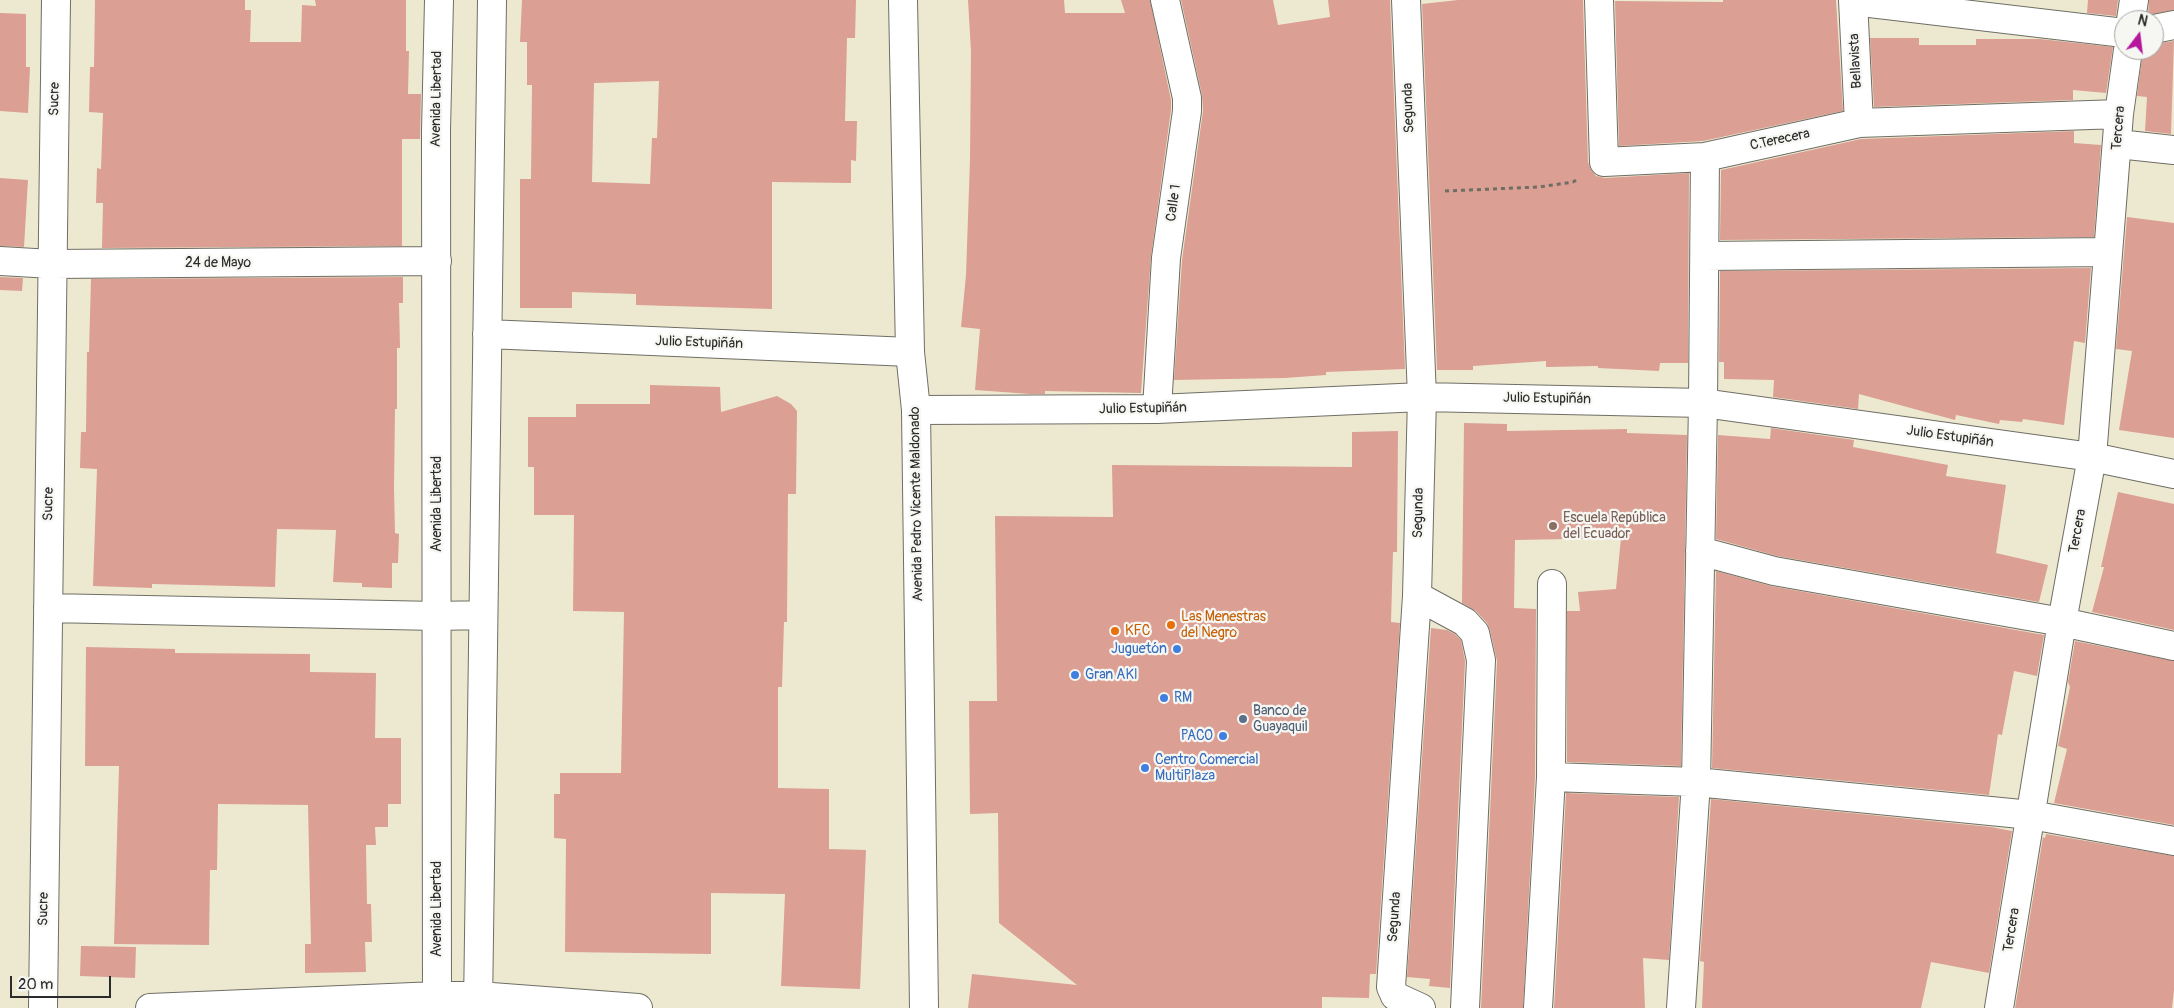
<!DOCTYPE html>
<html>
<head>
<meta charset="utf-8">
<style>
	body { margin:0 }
	#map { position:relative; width:2174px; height:1008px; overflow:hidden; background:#ede9d1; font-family:Pangolin,sans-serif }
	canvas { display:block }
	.north { position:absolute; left:2114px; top:10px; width:50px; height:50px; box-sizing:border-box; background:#f6f6f2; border:1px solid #a5a5a2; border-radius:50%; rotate:15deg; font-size:14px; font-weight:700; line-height:20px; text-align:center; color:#2b2b2b }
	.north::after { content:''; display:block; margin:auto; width:18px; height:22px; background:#b5179e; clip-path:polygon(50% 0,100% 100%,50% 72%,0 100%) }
	.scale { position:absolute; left:10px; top:976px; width:101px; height:22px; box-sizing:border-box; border:2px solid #2b2b2b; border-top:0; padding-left:6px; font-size:15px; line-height:18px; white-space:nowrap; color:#2b2b2b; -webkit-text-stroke:4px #f6f6f2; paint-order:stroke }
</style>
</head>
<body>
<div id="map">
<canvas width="2174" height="1008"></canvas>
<div class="north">N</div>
<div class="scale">20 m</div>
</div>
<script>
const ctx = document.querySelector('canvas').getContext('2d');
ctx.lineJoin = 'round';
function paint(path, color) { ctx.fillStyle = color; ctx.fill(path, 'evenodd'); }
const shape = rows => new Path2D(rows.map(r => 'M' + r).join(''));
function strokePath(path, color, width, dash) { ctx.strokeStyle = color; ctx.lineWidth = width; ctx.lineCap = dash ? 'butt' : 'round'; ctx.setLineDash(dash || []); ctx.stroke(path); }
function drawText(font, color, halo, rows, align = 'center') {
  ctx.font = font + ' Pangolin,sans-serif'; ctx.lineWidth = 4.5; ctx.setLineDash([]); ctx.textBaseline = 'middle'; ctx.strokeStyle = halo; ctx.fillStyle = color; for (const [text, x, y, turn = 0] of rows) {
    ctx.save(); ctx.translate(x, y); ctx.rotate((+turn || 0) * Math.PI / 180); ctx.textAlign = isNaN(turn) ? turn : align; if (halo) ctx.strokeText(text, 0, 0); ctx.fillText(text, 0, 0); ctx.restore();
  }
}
paint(shape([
	[95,0,245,0,245,10,251,10,250,42,301,42,302,5,316,6,315,0,406,0,406,51,409,51,408,94,421,94,420,139,402,139,402,246,102,248,103,203,96,203,97,168,101,169,103,113,89,112,90,67,94,67],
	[522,0,856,0,855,38,847,38,845,121,857,121,856,161,851,160,851,183,772,182,772,309,636,305,636,294,572,292,572,308,520,308,520,179,531,179,532,85,527,85,527,42,520,42],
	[659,81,657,138,652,138,650,184,592,182,594,83],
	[968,0,1064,0,1065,13,1125,13,1121,0,1150,0,1171,100,1171,110,1151,256,1141,393,1045,391,1045,394,1030,394,975,390,980,329,961,327,966,275,970,160,971,51],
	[1181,0,1273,0,1278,25,1330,17,1328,0,1390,0,1405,369,1326,372,1326,375,1285,378,1174,380,1182,260,1203,111,1202,95],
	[1458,0,1583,0,1588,162,1591,170,1596,176,1605,178,1689,173,1688,363,1660,363,1659,371,1598,368,1598,366,1546,367,1546,361,1473,366,1473,370,1437,370,1422,4],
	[1723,0,1836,0,1843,111,1703,141,1619,146,1615,1,1723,2],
	[2088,0,2118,0,2116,16,2087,13],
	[2149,0,2174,0,2174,10,2148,15],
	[0,13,26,14,26,67,30,67,28,113,0,111],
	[1870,38,1919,38,1919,45,1976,45,1976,39,2040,39,2113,47,2106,93,2073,90,2073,100,1874,107],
	[2174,41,2171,134,2145,131,2147,97,2137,96,2143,50,2154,50,2154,44],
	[2074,131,2074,143,2101,145,2094,237,1720,240,1721,170,1861,139],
	[0,178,28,180,24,247,0,246],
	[2127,217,2174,223,2174,438,2119,430,2132,351,2116,349],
	[2091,268,2085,343,2074,341,2064,425,2023,419,2022,422,2000,420,1999,424,1956,415,1955,420,1859,394,1858,409,1773,397,1774,380,1724,379,1724,362,1719,362,1720,271],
	[0,277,23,278,22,291,0,290],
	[403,277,403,303,399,303,400,348,397,348,397,409,395,409,394,488,395,533,399,534,398,563,392,563,392,588,362,587,362,583,333,582,336,530,277,529,275,587,152,584,152,588,93,586,97,469,80,468,81,432,86,432,87,352,89,352,91,279],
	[650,385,720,387,721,412,777,396,791,404,797,411,796,494,788,494,787,622,784,622,782,687,778,687,778,788,829,789,829,849,866,850,860,989,781,986,785,894,711,893,711,954,565,952,566,839,554,838,554,794,560,794,560,773,621,773,624,612,573,611,574,515,534,515,534,467,528,467,528,417,576,417,576,404,650,404],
	[1464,423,1507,424,1507,431,1627,429,1627,433,1687,435,1681,766,1567,762,1567,611,1580,611,1578,592,1616,589,1621,538,1515,540,1514,608,1536,609,1535,777,1523,1008,1481,1008,1497,661,1490,630,1487,623,1476,611,1462,603],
	[1771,428,1854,440,1853,447,1948,465,1946,476,2006,485,1996,553,2048,565,2039,602,1777,556,1716,539,1718,435,1770,439],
	[1398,431,1397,552,1393,552,1391,622,1400,623,1376,974,1370,974,1369,998,1322,997,1322,1008,968,1008,972,974,1077,985,999,923,998,813,970,814,969,701,997,701,995,516,1113,517,1112,465,1352,467,1352,432],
	[2118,492,2174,504,2174,630,2092,612,2104,567,2101,567],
	[1716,571,1771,586,2044,635,2037,676,2014,671,2002,735,1998,734,1989,795,1712,768],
	[1431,628,1447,630,1455,634,1461,640,1465,661,1450,988,1429,986,1430,979,1407,977],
	[2075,641,2174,661,2174,825,2054,803,2067,749,2058,746,2070,687,2068,682],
	[86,647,175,649,175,653,310,654,310,672,376,673,375,738,401,738,401,804,388,804,388,827,375,827,376,845,366,845,367,904,371,904,372,942,365,942,366,972,305,973,305,944,311,944,308,805,218,804,217,870,210,870,209,945,114,944,119,766,85,766],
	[1566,793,1679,797,1669,960,1643,958,1645,1008,1554,1008],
	[1711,799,1991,827,2012,831,1989,973,1931,962,1921,1008,1702,1008,1704,962,1700,961],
	[2046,834,2174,856,2174,990,2172,1008,2015,1008,2043,837,2045,838],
	[81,946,136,947,135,978,80,976]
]), '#db9f93');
const minor = shape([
	[1406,0,1422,397,1417,596,1391,987,1395,996,1421,1008],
	[1599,0,1604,162,1705,157,1859,123,2119,114],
	[1853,0,1859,123],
	[1853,1,2124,33],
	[2131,20,2134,0],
	[2154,29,2174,25],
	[2118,144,2174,150],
	[1705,256,2108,252],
	[0,261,52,264,437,261],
	[487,334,910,352],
	[1157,409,1166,258,1187,111,1187,98,1165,0],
	[916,410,1157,409,1422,397,1703,403,2092,457,2174,474],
	[1700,551,1774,571,2062,622,2174,646],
	[1417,596,1465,622,1475,633,1481,660,1465,1008],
	[48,608,437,616,483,615],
	[1551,777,1696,782,2031,815,2174,841],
	[43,1008,56,0],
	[150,1008,437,996,478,996,638,1008],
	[435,1008,437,996,436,131,439,0],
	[478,1008,492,0],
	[1538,1008,1551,777,1552,584],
	[1681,1008,1696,782,1703,403,1705,157],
	[1999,1008,2062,622,2092,457,2119,114,2128,50]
]);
const major = shape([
	[903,0,910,352,916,410,924,1008]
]);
strokePath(minor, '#6f6e65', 30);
strokePath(major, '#6f6e65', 30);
strokePath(shape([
	[1445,191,1539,187,1573,182,1578,179]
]), '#6f6e65', 3, [4, 4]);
strokePath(minor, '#fff', 28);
strokePath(major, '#fff', 28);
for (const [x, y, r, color] of [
	[1553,526,5,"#8d6e63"],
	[1171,625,5,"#e8710a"],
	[1115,631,5,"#e8710a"],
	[1177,649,5,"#3f7fe0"],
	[1075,675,5,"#3f7fe0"],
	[1164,698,5,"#3f7fe0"],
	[1243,719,5,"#5c6f8a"],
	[1223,736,5,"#3f7fe0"],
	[1145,768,5,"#3f7fe0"]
]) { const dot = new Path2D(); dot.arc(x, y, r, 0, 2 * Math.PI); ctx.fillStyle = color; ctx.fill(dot); strokePath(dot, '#f6f6f2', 2); }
drawText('14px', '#2b2b2b', '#f6f6f2', [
	["Bellavista",1856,61,-93],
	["Sucre",55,99,-89],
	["Avenida Libertad",437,99,-89],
	["Segunda",1409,108,-92],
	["Tercera",2119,128,-85],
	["C.Terecera",1780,140,-12],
	["Calle 1",1174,203,-82],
	["24 de Mayo",218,263],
	["Julio Estupiñán",699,343,2],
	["Julio Estupiñán",1547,399,1],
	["Julio Estupiñán",1143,409,-1],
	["Julio Estupiñán",1950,437,8],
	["Sucre",49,504,-89],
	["Avenida Libertad",437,504,-90],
	["Avenida Pedro Vicente Maldonado",917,504,-91],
	["Segunda",1419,513,-89],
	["Tercera",2078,531,-80],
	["Sucre",44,909,-89],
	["Avenida Libertad",437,909,-90],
	["Segunda",1395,917,-86],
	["Tercera",2012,930,-81]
]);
drawText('14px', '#785e54', '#f6f6f2', [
	["Escuela República",1563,518],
	["del Ecuador",1563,534]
], 'left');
drawText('14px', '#c56008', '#f6f6f2', [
	["Las Menestras",1181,617],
	["del Negro",1181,633],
	["KFC",1125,631]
], 'left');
drawText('14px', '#366cbe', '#f6f6f2', [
	["Juguetón",1167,649,"right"],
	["Gran AKI",1085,675],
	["RM",1174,698],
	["PACO",1213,736,"right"],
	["Centro Comercial",1155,760],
	["MultiPlaza",1155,776]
], 'left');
drawText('14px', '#4e5e75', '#f6f6f2', [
	["Banco de",1253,711],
	["Guayaquil",1253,727]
], 'left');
</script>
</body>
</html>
